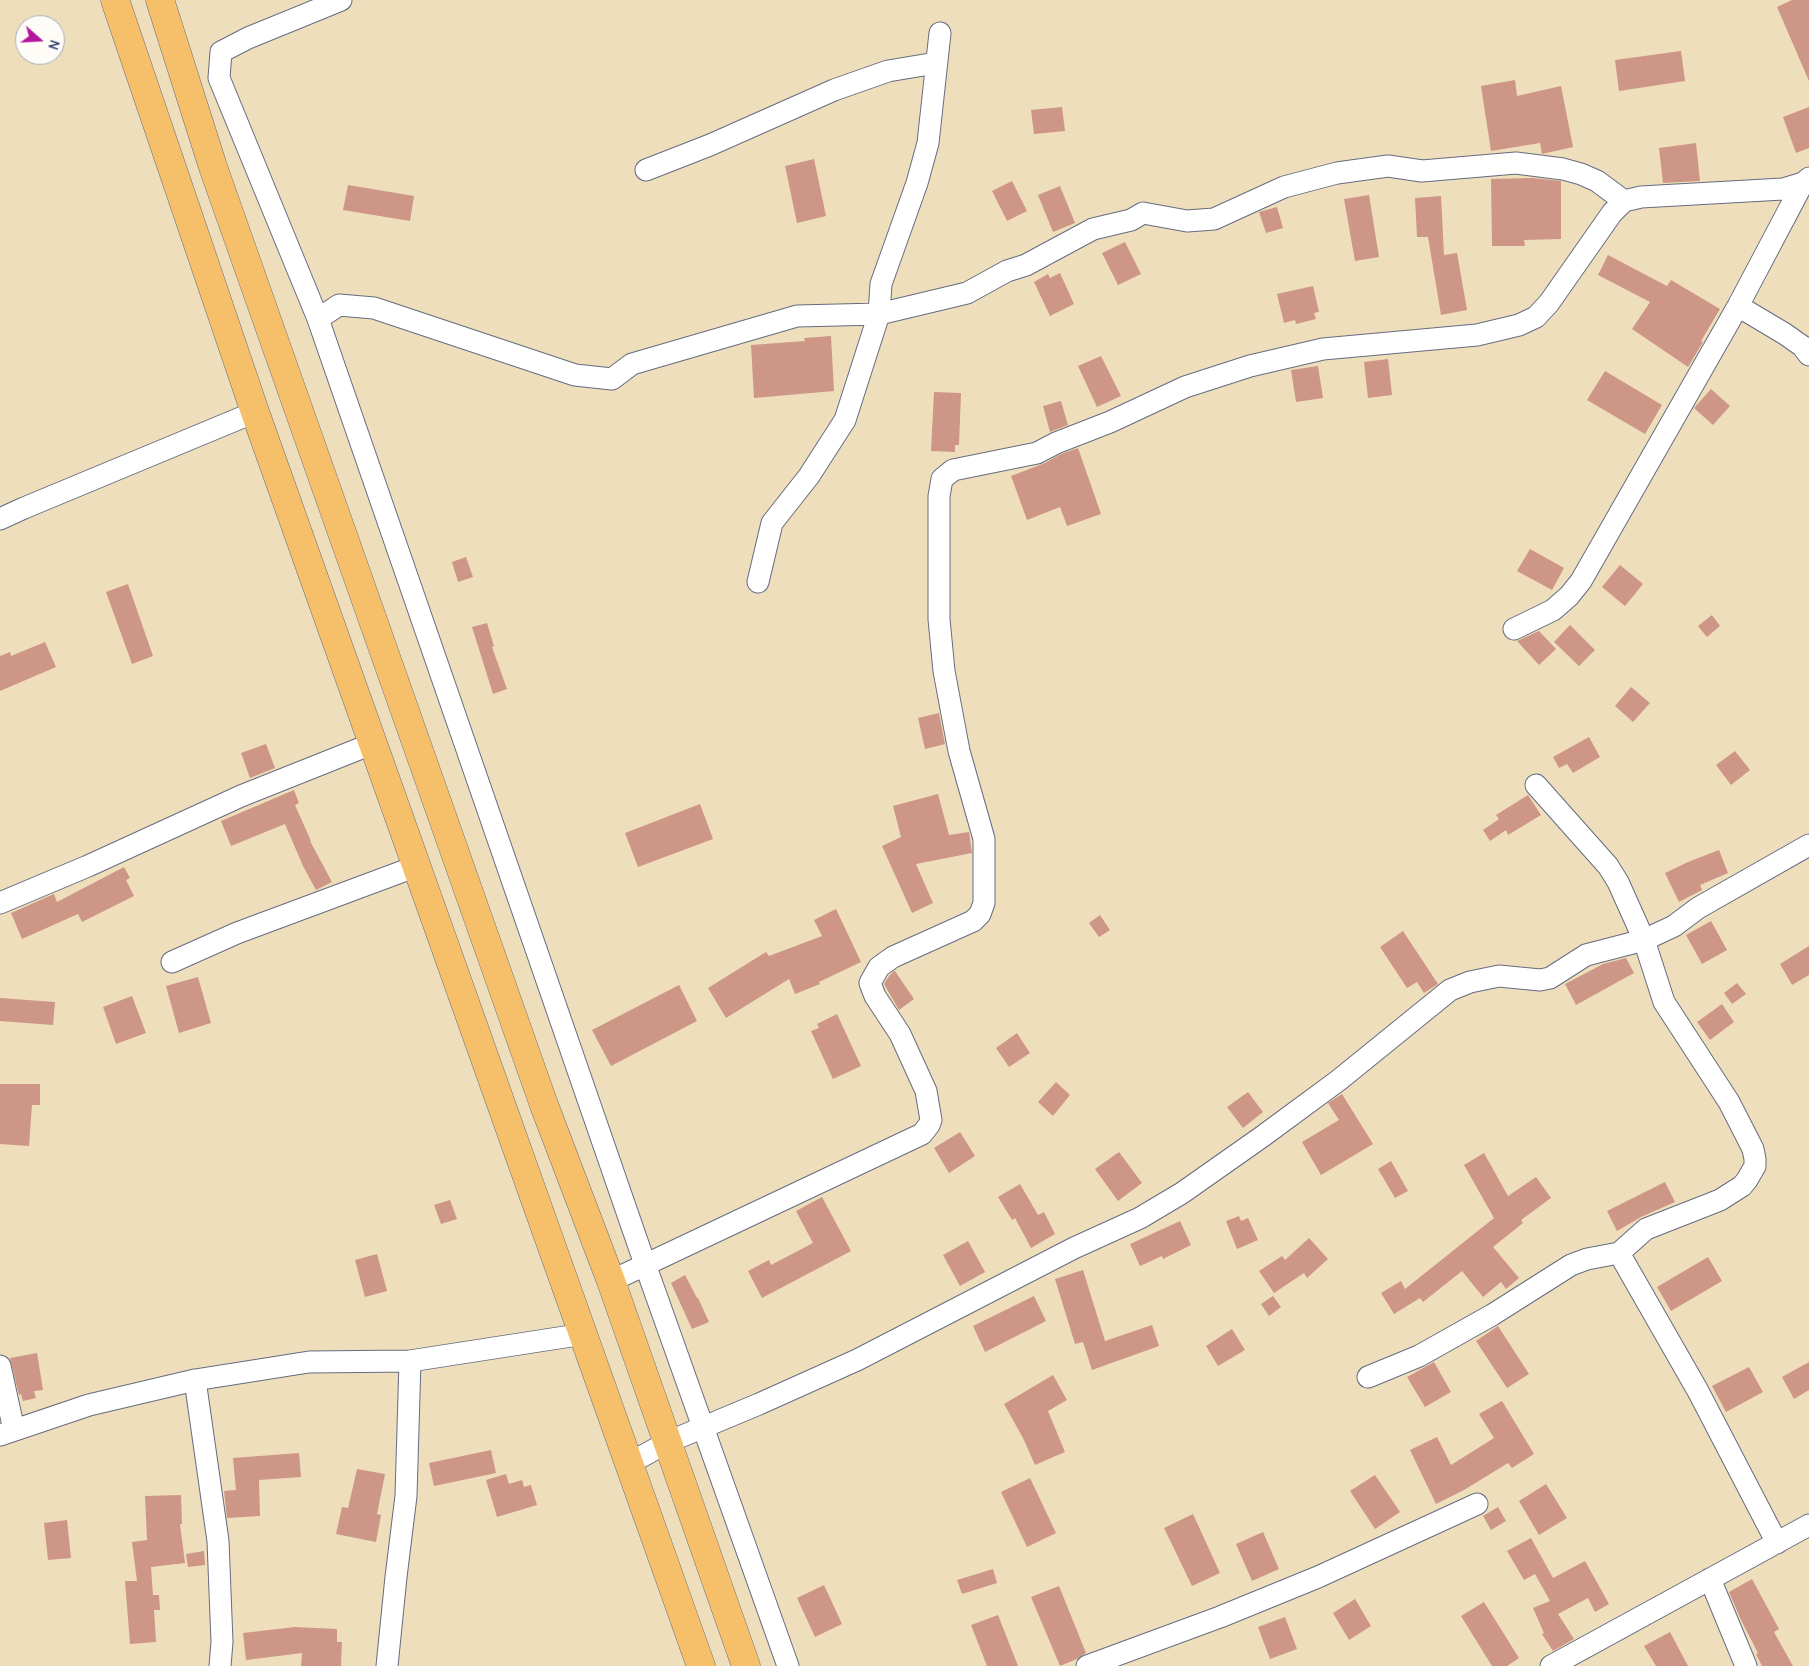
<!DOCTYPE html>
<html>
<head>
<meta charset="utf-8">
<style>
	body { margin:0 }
	#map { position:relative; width:1809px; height:1666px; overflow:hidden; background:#efdebc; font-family:"Comic Neue",sans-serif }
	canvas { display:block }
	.north { position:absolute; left:15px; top:15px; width:50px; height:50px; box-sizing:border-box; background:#fdfcf7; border:1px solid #a3aaba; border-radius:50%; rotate:109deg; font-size:14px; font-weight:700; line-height:20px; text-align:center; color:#1b2f5e }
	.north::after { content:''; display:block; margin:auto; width:18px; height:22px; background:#b5179e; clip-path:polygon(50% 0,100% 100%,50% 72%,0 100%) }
</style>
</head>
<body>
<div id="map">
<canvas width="1809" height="1666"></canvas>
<div class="north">N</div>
</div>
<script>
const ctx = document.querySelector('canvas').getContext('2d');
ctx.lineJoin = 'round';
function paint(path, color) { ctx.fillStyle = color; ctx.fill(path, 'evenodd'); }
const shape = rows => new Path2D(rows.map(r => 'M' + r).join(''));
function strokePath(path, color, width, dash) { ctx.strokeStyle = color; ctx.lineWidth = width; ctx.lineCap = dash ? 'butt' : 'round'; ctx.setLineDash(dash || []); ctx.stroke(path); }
paint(shape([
	[1792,0,1809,0,1809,81,1777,7],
	[1681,51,1685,81,1619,91,1615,60],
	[1515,80,1517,96,1561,86,1573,147,1542,154,1540,143,1491,151,1481,86],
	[1062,107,1065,131,1034,134,1031,110],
	[1809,107,1809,148,1796,153,1783,117],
	[1696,143,1700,181,1663,183,1659,148],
	[814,159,826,216,797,223,785,166],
	[1533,178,1561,181,1561,239,1524,240,1525,246,1492,246,1491,179],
	[1012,181,1027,211,1007,221,992,191],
	[348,185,414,196,410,221,343,210],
	[1060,186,1075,223,1053,232,1038,195],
	[1369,195,1379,257,1355,261,1344,199],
	[1441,196,1444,255,1457,253,1467,310,1441,315,1428,237,1417,237,1415,198],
	[1277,207,1283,228,1266,233,1259,212],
	[1125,242,1141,274,1118,285,1102,253],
	[1608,255,1667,286,1671,280,1720,309,1701,341,1703,342,1688,367,1632,329,1650,302,1598,275],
	[1060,273,1074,304,1050,316,1034,282,1048,274,1050,278],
	[1313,286,1319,312,1314,313,1316,319,1296,324,1295,320,1284,323,1277,294],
	[831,336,834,391,754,398,751,345,805,341,804,338],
	[1101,356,1121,396,1097,407,1078,366],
	[1388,359,1392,395,1368,398,1364,362],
	[1318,366,1323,398,1296,402,1291,370],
	[1605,371,1662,405,1645,434,1587,400],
	[1711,389,1730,406,1713,425,1694,408],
	[934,392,961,393,959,445,955,445,955,452,931,451],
	[1061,401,1068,425,1050,432,1043,406],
	[1078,448,1101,514,1067,526,1060,507,1027,520,1011,476,1045,463,1061,454],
	[1530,549,1564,568,1552,590,1517,571],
	[466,557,473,577,458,582,452,562],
	[1620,565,1643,584,1625,606,1602,587],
	[128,584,153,656,132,664,106,592],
	[1712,615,1720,626,1707,637,1698,626],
	[487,623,494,646,492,647,507,689,493,694,472,627],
	[1570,625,1595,650,1579,666,1554,642],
	[1539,631,1556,649,1539,665,1517,641],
	[45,642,56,667,0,691,0,656,10,652,11,656],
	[1631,687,1650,703,1633,722,1615,706],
	[939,713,945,744,925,749,918,718],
	[1589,737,1600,757,1573,773,1567,764,1559,768,1553,757],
	[266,744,275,768,250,778,241,753],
	[1735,751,1750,770,1731,785,1716,765],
	[294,790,299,803,295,805,311,841,310,841,332,882,316,890,303,866,285,824,231,846,221,821],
	[938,794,949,835,969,832,972,853,916,864,933,903,912,913,882,846,901,837,893,806],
	[1528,795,1541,815,1508,835,1506,830,1490,841,1483,830,1499,819,1496,815],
	[700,804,713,839,638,867,625,833],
	[1719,850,1728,873,1700,885,1702,890,1679,902,1665,873,1688,862],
	[124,867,130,878,126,880,134,896,82,922,78,914,22,939,11,913,54,894,57,902],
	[836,909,861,962,819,982,820,984,795,994,789,979,726,1018,708,988,766,952,769,956,822,936,814,920],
	[1100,915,1110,930,1099,937,1089,923],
	[1711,921,1727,950,1702,964,1686,935],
	[1403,931,1438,984,1424,993,1417,982,1407,988,1380,947],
	[1809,946,1809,975,1792,985,1780,964],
	[1626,958,1634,973,1576,1005,1565,984,1603,964],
	[894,971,895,971,914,999,899,1010,884,984,889,976],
	[198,977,211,1023,179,1033,166,986],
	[1737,983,1746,994,1732,1004,1724,993],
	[679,985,697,1021,611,1066,592,1030],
	[132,996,146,1033,116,1044,103,1007],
	[0,998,55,1002,53,1025,0,1021],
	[1722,1004,1734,1022,1710,1040,1697,1022],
	[837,1014,861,1066,833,1079,811,1031,819,1028,817,1024],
	[1017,1033,1030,1053,1009,1067,996,1048],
	[1056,1082,1070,1095,1053,1116,1038,1102],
	[0,1084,40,1084,40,1105,32,1105,29,1146,0,1144],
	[1248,1092,1263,1112,1243,1128,1227,1107],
	[1342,1094,1373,1144,1321,1175,1302,1142,1339,1120,1328,1103],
	[960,1132,975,1156,949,1173,934,1148],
	[1119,1152,1142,1183,1118,1201,1095,1169],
	[1484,1153,1508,1196,1536,1177,1551,1198,1521,1220,1523,1223,1493,1247,1519,1278,1506,1289,1501,1282,1483,1297,1462,1271,1423,1302,1420,1298,1394,1314,1381,1293,1401,1281,1405,1289,1494,1218,1464,1165],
	[1391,1161,1408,1191,1395,1198,1378,1169],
	[1665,1182,1675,1202,1641,1217,1617,1231,1607,1211],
	[1020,1184,1038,1215,1044,1212,1055,1234,1031,1248,1015,1218,1012,1220,998,1197],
	[822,1197,851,1251,762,1298,748,1271,769,1260,771,1265,813,1243,796,1211],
	[450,1200,457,1219,441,1224,434,1205],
	[1239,1216,1241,1221,1248,1218,1258,1240,1237,1249,1226,1221],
	[1180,1221,1191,1245,1163,1259,1162,1256,1140,1266,1130,1244],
	[1309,1238,1328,1259,1307,1278,1304,1273,1274,1293,1259,1271,1282,1256,1285,1260],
	[968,1241,985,1272,960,1286,943,1255],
	[377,1254,387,1291,365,1297,355,1260],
	[1708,1257,1722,1281,1671,1311,1657,1287],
	[1083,1270,1105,1341,1152,1325,1159,1346,1092,1370,1083,1342,1075,1344,1055,1279],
	[685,1275,697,1298,698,1298,709,1322,692,1329,671,1283],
	[1034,1296,1046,1321,985,1352,973,1326],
	[1273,1296,1281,1307,1269,1316,1261,1304],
	[1498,1326,1529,1374,1507,1388,1476,1341],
	[1232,1329,1245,1350,1218,1366,1206,1346],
	[37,1353,43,1390,34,1391,36,1398,23,1401,21,1394,19,1395,10,1358],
	[1434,1362,1451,1392,1425,1407,1407,1377],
	[1809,1362,1809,1390,1794,1399,1782,1377],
	[1749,1367,1763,1392,1726,1412,1712,1386],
	[1053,1375,1067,1400,1048,1411,1065,1452,1035,1465,1023,1438,1004,1404],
	[1502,1401,1534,1454,1512,1468,1508,1463,1464,1490,1436,1504,1410,1450,1437,1437,1451,1465,1494,1438,1479,1414],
	[491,1450,496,1473,434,1486,429,1463],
	[299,1453,301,1477,259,1480,260,1516,227,1518,224,1491,236,1490,233,1458],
	[357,1469,385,1474,377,1514,381,1515,376,1542,336,1534,342,1507,348,1508],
	[506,1474,509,1484,522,1480,524,1487,531,1485,537,1505,497,1517,486,1480],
	[1375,1475,1400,1512,1375,1529,1350,1491],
	[1030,1478,1056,1533,1027,1547,1001,1492],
	[1546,1484,1567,1518,1539,1535,1519,1501],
	[181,1495,182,1524,180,1524,185,1563,151,1567,153,1595,159,1595,160,1610,154,1610,156,1642,130,1644,125,1581,137,1581,132,1542,147,1540,145,1496],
	[1498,1507,1506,1521,1491,1530,1483,1516],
	[1193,1514,1220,1573,1192,1586,1164,1528],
	[67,1520,71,1558,48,1560,44,1523],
	[1263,1532,1279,1569,1252,1581,1236,1544],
	[1531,1538,1553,1578,1585,1561,1609,1604,1595,1612,1588,1598,1558,1614,1574,1639,1553,1651,1542,1634,1544,1633,1533,1608,1550,1601,1535,1574,1524,1580,1507,1551],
	[204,1551,205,1565,188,1567,186,1554],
	[993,1569,997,1583,962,1594,957,1580],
	[1752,1579,1779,1629,1774,1632,1793,1666,1762,1666,1756,1654,1758,1653,1741,1620,1729,1592],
	[824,1585,842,1624,815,1637,797,1598],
	[1059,1586,1086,1653,1077,1659,1060,1666,1031,1597],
	[1355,1599,1371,1626,1349,1640,1333,1613],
	[1484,1602,1519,1658,1507,1666,1492,1666,1461,1616],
	[998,1615,1018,1666,987,1666,971,1625],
	[1285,1617,1297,1649,1270,1659,1258,1627],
	[295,1627,337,1629,337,1642,342,1642,341,1666,301,1666,302,1653,246,1660,243,1633],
	[1670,1632,1688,1666,1656,1666,1644,1646]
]), '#ce9687');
const minor = shape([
	[341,0,248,38,221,52,219,78,318,319,645,1264,788,1666],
	[646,170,710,145,834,90,888,71,936,63],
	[1738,306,1785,334,1802,346,1809,355],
	[318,319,339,305,374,308,575,375,612,379,632,364,797,316,879,314,967,293,1007,271,1026,265,1093,229,1131,220,1143,213,1187,221,1214,219,1284,187,1337,173,1388,166,1422,171,1516,163,1563,169,1581,174,1597,181,1624,201],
	[0,519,24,508,255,412],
	[758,582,772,523,809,476,845,420,879,314,881,284,917,183,928,143,940,33],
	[1514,629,1553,610,1569,596,1581,581,1738,306,1803,183],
	[0,903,88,866,241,796,374,743],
	[172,962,237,933,417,866],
	[1619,1253,1698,1391,1777,1543],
	[611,1281,922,1134,929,1125,931,1120,926,1091,900,1034,875,996,870,983,879,967,893,957,973,921,980,914,984,903,984,839,959,751,944,671,939,619,939,496,942,479,953,470,1037,453,1056,443,1110,422,1185,387,1250,366,1323,349,1477,335,1519,325,1536,317,1549,303,1612,213,1624,201,1641,197,1783,189,1803,183,1809,178],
	[0,1366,14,1430],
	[1368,1377,1419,1356,1492,1315,1571,1265,1587,1259,1619,1253,1646,1229,1720,1200,1742,1186,1747,1180,1755,1166,1755,1159,1753,1149,1729,1102,1664,1002,1644,940,1618,882,1608,866,1536,785],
	[195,1380,218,1541,222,1642,220,1666],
	[0,1435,89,1405,195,1380,309,1362,410,1361,584,1334],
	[630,1463,668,1442,759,1404,857,1360,1074,1248,1140,1218,1182,1193,1263,1136,1339,1080,1450,990,1470,982,1499,976,1540,980,1550,978,1586,955,1644,940,1674,926,1698,908,1809,845],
	[1710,1579,1746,1666],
	[387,1666,396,1577,406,1496,410,1361],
	[1087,1666,1220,1617,1318,1577,1477,1504],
	[1551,1666,1809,1525]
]);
const highway = shape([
	[115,0,255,412,701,1666],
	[160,0,213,167,544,1105,611,1281,746,1666]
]);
strokePath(minor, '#656c7f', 23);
strokePath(highway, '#656c7f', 29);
strokePath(minor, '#fff', 21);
strokePath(highway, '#f6c06b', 28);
</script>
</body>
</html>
